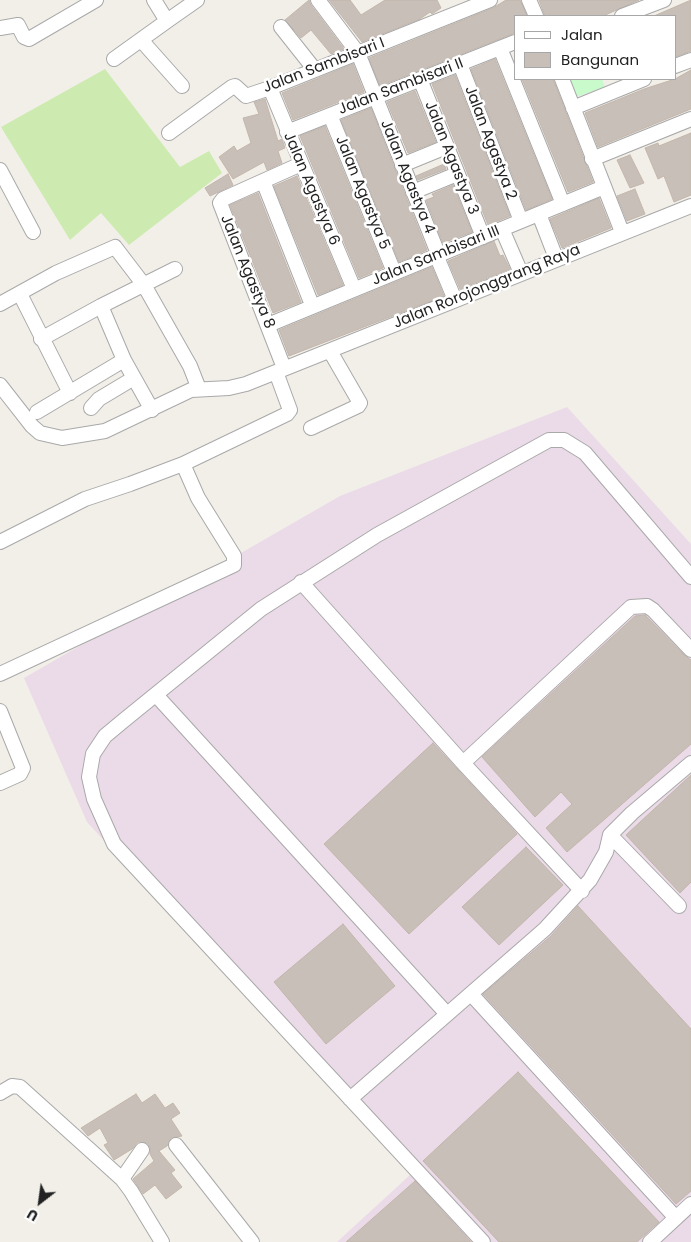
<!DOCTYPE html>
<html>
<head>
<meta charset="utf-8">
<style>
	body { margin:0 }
	#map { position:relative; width:691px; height:1242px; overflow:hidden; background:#f2efe9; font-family:Poppins,sans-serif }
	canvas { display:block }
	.legend { position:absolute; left:514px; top:15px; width:162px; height:65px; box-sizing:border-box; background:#fff; border:1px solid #a7a7a7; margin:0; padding:6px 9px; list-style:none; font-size:15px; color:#222 }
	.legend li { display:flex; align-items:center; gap:10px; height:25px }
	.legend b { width:25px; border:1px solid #a7a7a7 }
	.north { position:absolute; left:15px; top:1177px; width:50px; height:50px; -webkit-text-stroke:4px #fff; paint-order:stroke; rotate:210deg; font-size:14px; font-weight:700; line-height:20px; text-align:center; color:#222 }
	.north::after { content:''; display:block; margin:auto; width:18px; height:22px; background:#222; clip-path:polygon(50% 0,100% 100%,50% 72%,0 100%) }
</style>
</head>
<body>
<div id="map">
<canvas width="691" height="1242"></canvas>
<ul class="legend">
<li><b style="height:6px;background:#fff"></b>Jalan</li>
<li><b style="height:14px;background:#c7bfb8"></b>Bangunan</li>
</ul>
<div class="north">U</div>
</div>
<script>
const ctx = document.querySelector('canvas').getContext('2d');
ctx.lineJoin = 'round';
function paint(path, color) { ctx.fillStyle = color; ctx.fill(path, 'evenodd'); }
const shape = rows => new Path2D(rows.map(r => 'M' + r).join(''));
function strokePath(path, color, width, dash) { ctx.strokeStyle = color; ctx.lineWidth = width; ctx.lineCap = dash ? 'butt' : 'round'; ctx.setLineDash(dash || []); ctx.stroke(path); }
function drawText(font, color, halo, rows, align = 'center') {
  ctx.font = font + ' Poppins,sans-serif'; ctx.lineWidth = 5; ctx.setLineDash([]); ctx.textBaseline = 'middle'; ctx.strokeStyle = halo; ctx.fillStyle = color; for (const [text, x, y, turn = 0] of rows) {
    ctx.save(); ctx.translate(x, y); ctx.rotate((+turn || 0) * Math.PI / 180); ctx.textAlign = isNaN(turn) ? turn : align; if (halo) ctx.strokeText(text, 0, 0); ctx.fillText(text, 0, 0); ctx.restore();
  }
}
paint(shape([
	[567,407,691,544,691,1242,337,1242,410,1175,87,822,24,678,340,496]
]), '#ebdbe8');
paint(shape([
	[105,69,180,167,209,151,222,173,129,245,101,213,70,240,1,127]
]), '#cdebb0');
paint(shape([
	[569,79,602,79,605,87,576,97]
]), '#c8facc');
const building = shape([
	[309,0,311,5,344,49,331,54,311,30,301,38,285,20,309,0],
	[329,0,350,0,361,15,385,0,437,0,441,8,432,14,430,12,420,19,362,42,329,0],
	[506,0,520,0,527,16,515,16,515,33,380,86,369,58,493,8,506,0],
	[539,0,639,0,603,16,545,16,539,0],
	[691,0,691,51,675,57,675,16,654,16,691,0],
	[495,59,552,199,526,210,471,69,495,59],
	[353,64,364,92,293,120,282,93,353,64],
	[691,70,691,109,598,147,585,113,644,89,675,79,691,70],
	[455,75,510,216,488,225,432,84,455,75],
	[522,79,553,79,593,182,568,192,522,79],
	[415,91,436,142,408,153,387,102,415,91],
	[265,99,278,141,282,139,285,148,278,151,282,163,267,170,264,162,233,179,219,157,234,146,237,151,251,143,243,118,259,114,254,102,265,99],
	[371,108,427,250,399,262,341,120,371,108],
	[325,126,383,268,359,278,300,136,325,126],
	[691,133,691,195,674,202,664,176,658,179,645,148,658,143,659,146,691,133],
	[630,155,644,183,630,188,617,160,630,155],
	[444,164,446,169,418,180,416,176,444,164],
	[228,174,233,185,210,196,205,188,228,174],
	[297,176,343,285,318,295,274,186,297,176],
	[453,185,472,232,443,243,426,200,434,197,432,194,453,185],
	[635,189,645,214,627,221,617,196,635,189],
	[258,193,301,302,273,313,230,205,258,193],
	[599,198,611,228,562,248,550,219,599,198],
	[494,241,500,256,503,255,510,269,460,289,448,261,494,241],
	[432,267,444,296,289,356,279,330,432,267],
	[645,615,685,656,691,660,691,744,567,852,546,828,572,804,561,792,535,817,482,757,635,616,645,615],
	[433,743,517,834,409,934,324,844,433,743],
	[691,775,691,882,680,893,626,835,691,775],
	[526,847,563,885,499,945,462,907,526,847],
	[578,906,691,1029,691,1191,676,1204,483,994,551,936,578,906],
	[343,924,395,986,326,1044,274,982,343,924],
	[518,1072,659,1222,637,1242,499,1242,423,1161,518,1072],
	[136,1094,142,1103,155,1094,165,1108,173,1103,180,1113,171,1119,182,1136,171,1138,167,1146,159,1151,175,1170,171,1173,182,1187,166,1199,155,1185,143,1194,133,1179,154,1161,150,1154,150,1147,147,1143,138,1142,132,1149,114,1160,104,1145,108,1143,100,1128,88,1136,81,1128,136,1094],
	[415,1181,471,1242,346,1242,415,1181]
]);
paint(building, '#c7bfb8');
strokePath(building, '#c4b6ab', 1);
const minor = shape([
	[318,0,358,53,439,256],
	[529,0,536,16],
	[622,16,664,0],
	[167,21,197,0],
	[281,27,315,70],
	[0,28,18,25,24,37,29,39,96,0],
	[141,40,182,86],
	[500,48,563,204],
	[114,59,167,21,154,0],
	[460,64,521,221],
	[675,66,691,60],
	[420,79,483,237],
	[562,79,622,232],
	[270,88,354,289],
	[573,108,644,79],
	[330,115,394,272],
	[287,132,515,42],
	[169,133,232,87,235,86,246,96,270,88,490,0],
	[592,159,691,119],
	[402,165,446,147],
	[0,170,33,232],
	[263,181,312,305],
	[413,192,457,174],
	[539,214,556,258],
	[502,229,521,273],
	[437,257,455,300],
	[20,294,70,393],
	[0,304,56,273,115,247,144,285,190,366,199,389],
	[268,325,604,187],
	[41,339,101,306],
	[284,368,220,203,223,199,301,164],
	[0,385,32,426,40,433,62,438,105,431,191,390,229,388,246,384,691,206],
	[91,408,99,399,134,378],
	[152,410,124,360,101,306,175,269],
	[37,412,124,360],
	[311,428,358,406,360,403,330,351],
	[0,542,85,499,130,484,183,464,287,414,290,410,276,372],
	[301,582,463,763,582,891],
	[0,674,234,565,234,556,198,498,183,464],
	[156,695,447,1014],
	[0,711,23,768,20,774,0,783],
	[463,763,631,607,647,606,653,610,691,650],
	[610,835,679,906],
	[471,994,676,1218],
	[0,1093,12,1086,20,1087,91,1151,122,1179,131,1191,162,1242],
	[350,1099,545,929,590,880,606,852,610,835,632,813,691,763],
	[176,1145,252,1242],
	[122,1179,142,1150],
	[483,1242,114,844,94,799,89,777,93,754,105,736,123,721,261,609,377,535,549,440,564,440,585,453,691,577],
	[650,1242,691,1204]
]);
strokePath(minor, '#a9a9a9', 16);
strokePath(minor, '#fff', 14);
drawText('15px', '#222', '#fff', [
	["Jalan Sambisari I",324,66,-21],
	["Jalan Sambisari II",401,87,-21],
	["Jalan Agastya 2",490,143,69],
	["Jalan Agastya 3",451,158,68],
	["Jalan Agastya 4",407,177,68],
	["Jalan Agastya 6",311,189,67],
	["Jalan Agastya 5",362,193,68],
	["Jalan Sambisari III",436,256,-22],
	["Jalan Agastya 8",247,272,68],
	["Jalan Rorojonggrang Raya",487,287,-22]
]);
</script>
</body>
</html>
